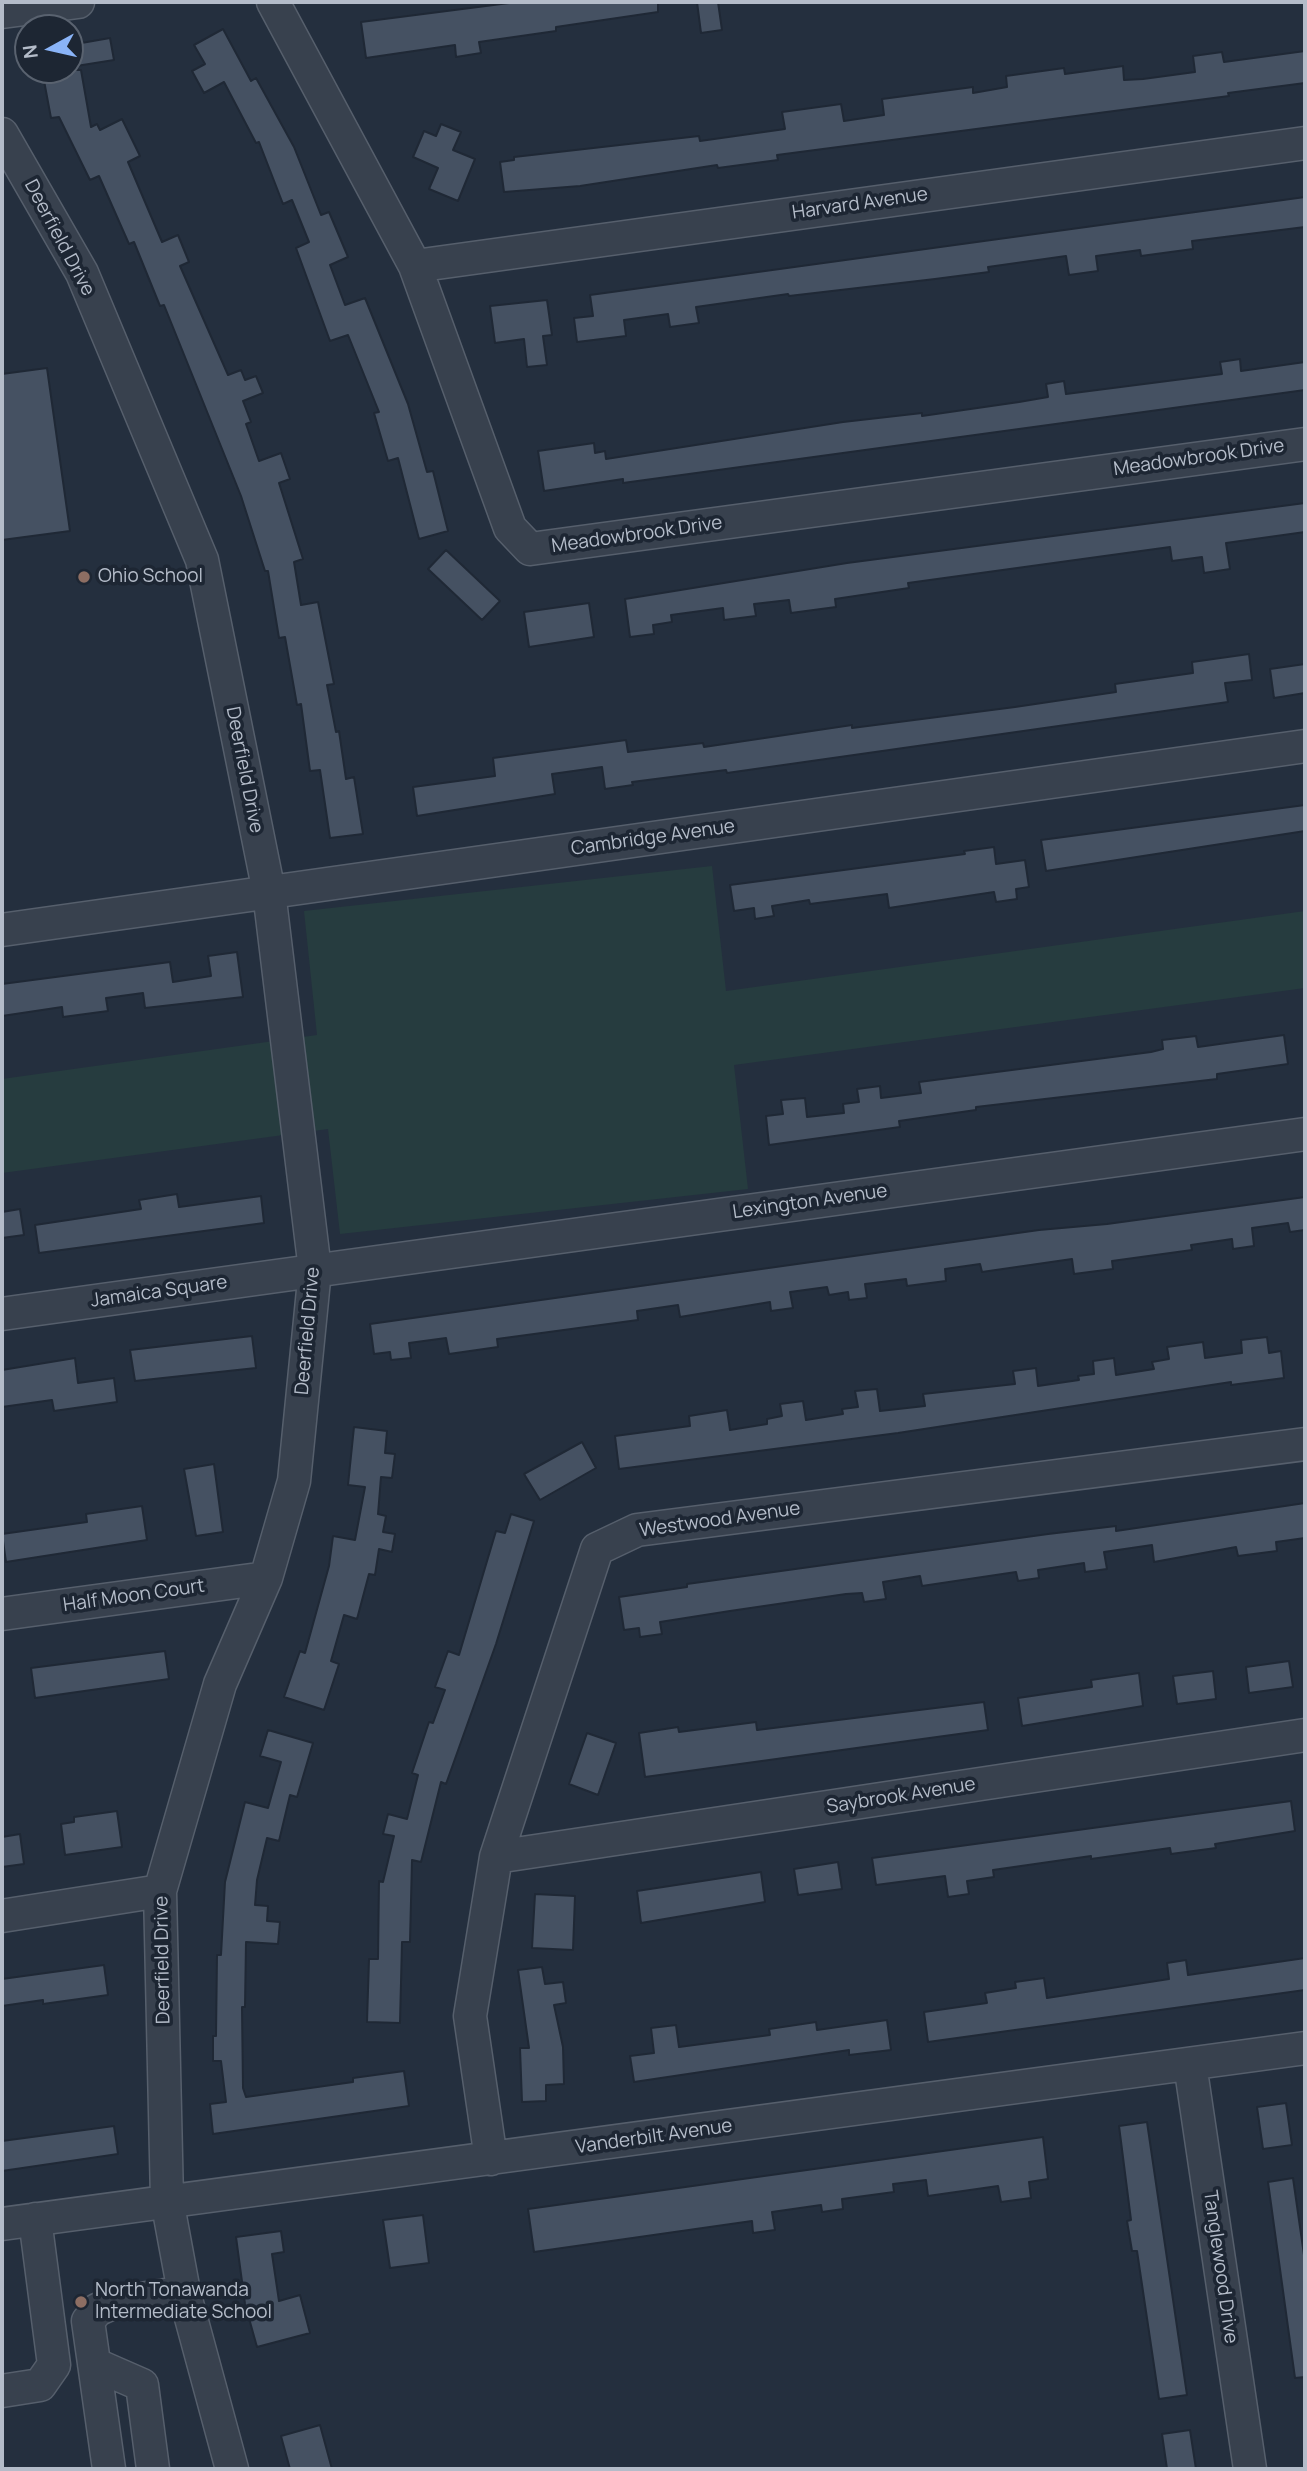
<!DOCTYPE html>
<html>
<head>
<meta charset="utf-8">
<style>
	body { margin:0 }
	#map { position:relative; width:1307px; height:2471px; overflow:hidden; background:#242f3e; font-family:Manrope,sans-serif }
	canvas { display:block }
	.frame { position:absolute; inset:0; border:4px solid #b4bcc9; pointer-events:none }
	.north { position:absolute; left:14px; top:14px; width:70px; height:70px; box-sizing:border-box; background:#1d2633; border:2px solid #59626f; border-radius:50%; rotate:262deg; font-size:19px; font-weight:700; line-height:28px; text-align:center; color:#b4bcc9 }
	.north::after { content:''; display:block; margin:auto; width:24px; height:32px; background:#8ab4f8; clip-path:polygon(50% 0,100% 100%,50% 72%,0 100%) }
</style>
</head>
<body>
<div id="map">
<canvas width="1307" height="2471"></canvas>
<div class="frame"></div>
<div class="north">N</div>
</div>
<script>
const ctx = document.querySelector('canvas').getContext('2d');
ctx.lineJoin = 'round';
function paint(path, color) { ctx.fillStyle = color; ctx.fill(path, 'evenodd'); }
const shape = rows => new Path2D(rows.map(r => 'M' + r).join(''));
function strokePath(path, color, width, dash) { ctx.strokeStyle = color; ctx.lineWidth = width; ctx.lineCap = dash ? 'butt' : 'round'; ctx.setLineDash(dash || []); ctx.stroke(path); }
function drawText(font, color, halo, rows, align = 'center') {
  ctx.font = font + ' Manrope,sans-serif'; ctx.lineWidth = 7; ctx.setLineDash([]); ctx.textBaseline = 'middle'; ctx.strokeStyle = halo; ctx.fillStyle = color; for (const [text, x, y, turn = 0] of rows) {
    ctx.save(); ctx.translate(x, y); ctx.rotate((+turn || 0) * Math.PI / 180); ctx.textAlign = isNaN(turn) ? turn : align; if (halo) ctx.strokeText(text, 0, 0); ctx.fillText(text, 0, 0); ctx.restore();
  }
}
paint(shape([
	[712,866,726,991,1305,911,1305,988,734,1065,748,1189,340,1234,328,1129,2,1173,2,1079,317,1035,304,911]
]), '#263c3f');
const building = shape([
	[517,2,658,2,658,12,556,27,556,31,479,42,481,53,456,57,455,45,366,58,361,22,517,2],
	[697,2,718,2,722,30,701,33,697,2],
	[223,29,251,81,256,78,294,147,321,215,329,212,348,257,330,265,345,305,365,298,408,404,427,472,433,471,448,531,419,539,398,458,388,461,374,413,379,412,348,335,330,341,296,248,309,242,292,200,283,204,259,142,256,143,224,82,204,93,192,71,205,64,194,45,223,29],
	[110,38,114,60,70,67,70,45,110,38],
	[1305,51,1305,83,1228,93,1229,96,777,155,778,160,718,168,717,165,580,186,504,192,500,162,514,160,514,157,699,136,700,141,785,129,782,112,841,104,844,121,884,115,882,99,973,87,973,93,1007,87,1006,76,1064,68,1065,74,1123,66,1124,80,1143,79,1195,72,1193,56,1222,52,1224,62,1305,51],
	[42,70,81,70,91,127,97,124,100,130,122,119,140,156,128,162,162,242,178,235,189,262,180,266,228,375,241,370,245,380,256,376,263,393,243,401,251,422,246,424,259,461,281,453,290,479,279,483,303,559,294,562,301,605,318,602,334,684,327,685,336,732,339,731,346,779,354,777,363,834,330,838,320,770,310,771,301,704,297,705,285,637,279,638,268,571,265,571,241,496,164,305,160,306,134,242,129,244,99,176,90,180,59,117,51,118,42,70],
	[441,124,461,132,453,150,475,159,458,201,429,189,438,168,413,157,424,131,436,136,441,124],
	[1305,197,1305,227,1192,241,1193,249,1141,256,1140,250,1096,256,1098,271,1069,275,1066,256,988,267,989,272,935,279,789,296,788,294,696,307,699,323,670,327,668,314,624,320,626,336,577,342,574,318,593,316,590,295,1305,197],
	[547,300,552,335,543,336,547,365,527,367,524,339,495,343,490,306,547,300],
	[1240,359,1241,371,1305,362,1305,390,623,483,623,479,544,491,538,451,594,443,595,453,605,451,606,459,843,422,922,413,922,416,1019,402,1048,397,1046,384,1064,381,1066,394,1222,374,1220,362,1240,359],
	[47,368,70,531,2,540,2,374,47,368],
	[1305,503,1305,532,1226,543,1230,569,1204,573,1202,557,1172,561,1170,547,908,583,909,588,835,599,836,607,791,613,789,600,754,604,756,616,724,620,723,608,671,615,672,622,653,625,654,634,630,637,625,599,847,563,1305,503],
	[446,550,500,601,482,620,428,569,446,550],
	[589,603,594,637,529,647,524,612,589,603],
	[1249,654,1252,680,1225,683,1228,702,727,773,726,770,632,782,633,785,605,789,602,767,552,774,555,794,417,816,413,787,495,776,493,758,626,740,628,752,703,743,704,747,852,725,852,728,1015,707,1116,692,1115,684,1193,673,1192,662,1249,654],
	[1305,664,1305,693,1274,698,1270,669,1305,664],
	[1305,805,1305,831,1046,871,1041,840,1305,805],
	[994,847,996,864,1025,860,1029,887,1016,889,1017,899,996,902,994,892,889,908,887,894,810,904,809,900,772,906,774,916,755,919,754,908,734,911,730,885,965,854,964,851,994,847],
	[237,952,243,997,145,1008,143,993,106,998,108,1011,63,1017,62,1007,2,1016,2,984,170,962,173,982,211,976,208,956,237,952],
	[1284,1035,1288,1064,1217,1074,1217,1079,976,1107,976,1110,899,1121,900,1127,769,1145,766,1116,783,1114,781,1100,805,1098,807,1117,844,1113,843,1104,859,1102,857,1089,880,1086,881,1098,921,1093,919,1082,1151,1052,1163,1049,1162,1040,1196,1036,1198,1047,1284,1035],
	[177,1194,179,1207,261,1196,264,1223,39,1253,35,1225,141,1209,139,1200,177,1194],
	[1305,1197,1305,1230,1290,1232,1288,1223,1252,1228,1254,1246,1233,1249,1232,1239,1191,1245,1192,1250,1112,1261,1113,1269,1074,1274,1072,1259,982,1272,980,1264,945,1269,946,1281,907,1286,906,1279,865,1284,867,1298,849,1300,848,1292,829,1295,827,1287,790,1292,793,1308,771,1311,770,1302,680,1317,678,1305,637,1311,638,1320,497,1339,498,1347,449,1354,446,1338,409,1343,411,1358,391,1360,390,1352,374,1354,370,1324,1039,1230,1107,1224,1305,1197],
	[20,1209,24,1235,2,1238,2,1212,20,1209],
	[252,1336,256,1368,135,1381,130,1350,252,1336],
	[1267,1337,1269,1353,1281,1351,1284,1378,1231,1385,1231,1382,898,1433,619,1469,615,1436,690,1426,689,1416,727,1410,730,1430,767,1424,767,1419,782,1416,780,1404,803,1401,806,1420,843,1414,842,1409,858,1407,855,1391,877,1389,880,1411,925,1406,923,1394,1015,1384,1013,1371,1036,1368,1038,1386,1079,1380,1078,1376,1094,1374,1093,1361,1114,1358,1116,1375,1154,1369,1152,1362,1169,1359,1167,1347,1203,1342,1205,1358,1242,1353,1241,1340,1267,1337],
	[75,1358,78,1383,114,1378,117,1402,54,1411,52,1400,2,1407,2,1370,75,1358],
	[354,1427,387,1431,385,1453,395,1454,392,1478,381,1477,378,1514,386,1516,383,1532,395,1534,392,1552,379,1549,375,1575,369,1574,357,1619,344,1615,331,1661,339,1664,324,1710,284,1697,300,1651,305,1653,329,1566,333,1536,355,1540,365,1487,348,1485,354,1427],
	[582,1442,596,1468,540,1500,524,1474,582,1442],
	[214,1464,223,1532,196,1536,184,1469,214,1464],
	[1305,1503,1305,1538,1276,1542,1277,1551,1238,1556,1236,1547,1154,1562,1152,1545,1104,1552,1107,1569,1085,1572,1084,1563,1038,1570,1039,1578,1018,1581,1016,1572,922,1586,920,1576,883,1582,886,1599,864,1602,862,1593,846,1594,730,1611,660,1622,662,1634,640,1637,639,1628,624,1630,619,1597,687,1587,687,1584,1048,1534,1116,1526,1116,1531,1305,1503],
	[142,1506,147,1540,6,1562,2,1534,87,1522,86,1514,142,1506],
	[511,1514,534,1521,496,1644,446,1784,441,1782,421,1862,412,1860,410,1942,402,1942,400,2023,367,2022,369,1959,378,1959,379,1881,383,1882,394,1836,383,1834,388,1814,407,1819,418,1775,412,1773,429,1722,433,1723,445,1690,435,1687,448,1651,459,1655,496,1531,505,1533,511,1514],
	[165,1651,169,1679,35,1698,31,1668,165,1651],
	[1289,1661,1293,1687,1249,1693,1246,1667,1289,1661],
	[1213,1671,1216,1699,1177,1704,1173,1676,1213,1671],
	[1139,1673,1143,1706,1022,1726,1018,1698,1092,1687,1091,1680,1139,1673],
	[984,1702,988,1730,645,1777,639,1733,678,1727,679,1732,756,1722,757,1730,984,1702],
	[268,1730,313,1743,297,1797,290,1795,279,1841,267,1838,257,1880,255,1905,268,1906,267,1921,280,1922,278,1944,246,1942,245,2007,242,2007,243,2088,246,2097,353,2082,353,2078,404,2071,409,2106,213,2134,210,2104,226,2102,221,2061,213,2061,213,2036,216,2036,217,1955,221,1955,225,1882,245,1802,268,1808,281,1762,260,1756,268,1730],
	[587,1733,616,1743,598,1795,569,1784,587,1733],
	[1291,1801,1295,1831,1215,1844,1216,1848,1171,1854,1170,1848,1091,1859,1091,1856,993,1870,994,1877,967,1881,969,1894,948,1897,945,1876,876,1885,872,1858,1291,1801],
	[117,1811,122,1847,65,1855,61,1824,74,1822,74,1817,117,1811],
	[20,1834,24,1864,2,1867,2,1837,20,1834],
	[838,1862,842,1889,798,1895,794,1869,838,1862],
	[761,1872,765,1902,641,1923,637,1891,761,1872],
	[535,1894,575,1896,573,1950,532,1948,535,1894],
	[1305,1958,1305,1990,928,2042,924,2012,987,2003,985,1993,1016,1988,1015,1982,1044,1978,1047,1998,1169,1979,1167,1963,1186,1960,1188,1975,1305,1958],
	[104,1965,108,1995,43,2004,43,2000,2,2006,2,1979,104,1965],
	[542,1967,545,1984,563,1982,566,2003,554,2005,563,2047,564,2084,546,2085,546,2101,522,2102,520,2048,529,2048,518,1970,542,1967],
	[887,2020,891,2050,849,2055,849,2050,634,2082,630,2056,654,2053,651,2028,676,2025,679,2047,770,2035,769,2029,816,2022,817,2030,887,2020],
	[1286,2103,1292,2145,1263,2149,1257,2107,1286,2103],
	[1147,2122,1187,2395,1159,2399,1137,2251,1132,2251,1127,2221,1131,2220,1119,2126,1147,2122],
	[114,2126,118,2154,2,2171,2,2141,114,2126],
	[1043,2137,1048,2179,1029,2182,1031,2198,1001,2202,998,2186,928,2196,926,2180,893,2184,894,2192,842,2199,843,2209,822,2212,821,2205,772,2212,775,2230,753,2233,752,2221,534,2252,528,2209,1043,2137],
	[1293,2178,1305,2262,1305,2377,1295,2378,1268,2182,1293,2178],
	[423,2215,429,2263,390,2268,383,2220,423,2215],
	[281,2231,284,2252,272,2254,279,2301,300,2295,310,2333,257,2347,245,2304,236,2237,281,2231],
	[320,2425,332,2469,290,2469,281,2436,320,2425],
	[1190,2430,1196,2469,1167,2469,1162,2434,1190,2430]
]);
paint(building, '#455162');
strokePath(building, '#1f2835', 2);
const minor = shape([
	[273,2,415,266,510,528,530,549,1305,444],
	[2,12,78,2],
	[2,134,82,273,202,560,269,892,315,1270,294,1481,266,1578,220,1684,160,1891,167,2200,184,2292,232,2469],
	[415,266,1305,143],
	[2,930,1305,746],
	[2,1314,1305,1134],
	[2,1614,266,1578],
	[496,1857,1305,1735],
	[2,1916,160,1891],
	[1190,2064,1250,2469],
	[491,2159,470,2016,496,1857,597,1549,637,1530,1305,1444],
	[2,2224,1305,2048],
	[94,2364,142,2385,153,2469],
	[2,2391,40,2385,54,2365,35,2219],
	[109,2469,88,2321,97,2310,110,2304,184,2292]
]);
strokePath(minor, '#565f6c', 35);
strokePath(minor, '#38414e', 32);
for (const [x, y, r, color] of [
	[84,577,7,"#8d6e63"],
	[81,2302,7,"#8d6e63"]
]) { const dot = new Path2D(); dot.arc(x, y, r, 0, 2 * Math.PI); ctx.fillStyle = color; ctx.fill(dot); strokePath(dot, '#1d2633', 2.5); }
drawText('19px', '#b4bcc9', '#1d2633', [
	["Harvard Avenue",860,204,-8],
	["Deerfield Drive",59,238,62],
	["Meadowbrook Drive",1199,458,-8],
	["Meadowbrook Drive",637,535,-8],
	["Deerfield Drive",244,770,79],
	["Cambridge Avenue",653,838,-8],
	["Lexington Avenue",810,1202,-8],
	["Jamaica Square",159,1292,-8],
	["Deerfield Drive",308,1331,-85],
	["Westwood Avenue",720,1520,-8],
	["Half Moon Court",134,1596,-8],
	["Saybrook Avenue",901,1796,-9],
	["Deerfield Drive",163,1960,-91],
	["Vanderbilt Avenue",654,2137,-8],
	["Tanglewood Drive",1220,2267,82]
]);
drawText('19px', '#b4bcc9', '#1d2633', [
	["Ohio School",98,577],
	["North Tonawanda",95,2291],
	["Intermediate School",95,2313]
], 'left');
</script>
</body>
</html>
